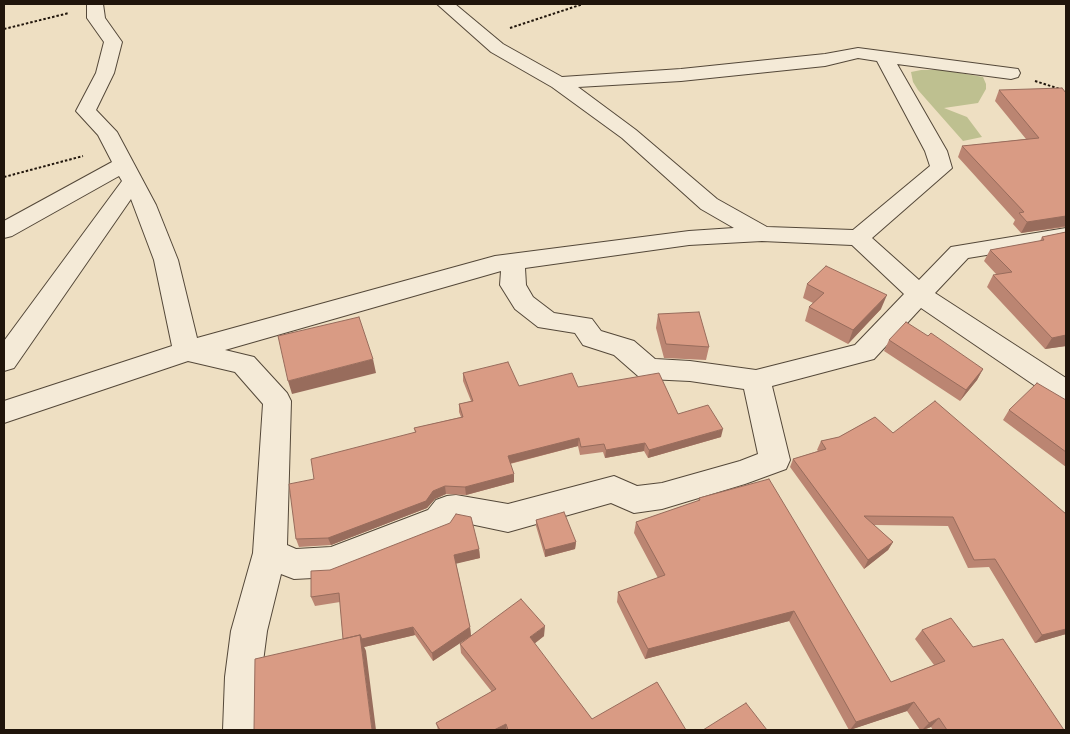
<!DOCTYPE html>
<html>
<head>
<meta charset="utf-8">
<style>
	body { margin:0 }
	#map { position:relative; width:1070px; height:734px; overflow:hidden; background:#eedfc2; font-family:"IM FELL DW Pica",serif }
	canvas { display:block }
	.frame { position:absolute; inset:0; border:5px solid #20150b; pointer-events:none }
</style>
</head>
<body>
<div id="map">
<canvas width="1070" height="734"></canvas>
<div class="frame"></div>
</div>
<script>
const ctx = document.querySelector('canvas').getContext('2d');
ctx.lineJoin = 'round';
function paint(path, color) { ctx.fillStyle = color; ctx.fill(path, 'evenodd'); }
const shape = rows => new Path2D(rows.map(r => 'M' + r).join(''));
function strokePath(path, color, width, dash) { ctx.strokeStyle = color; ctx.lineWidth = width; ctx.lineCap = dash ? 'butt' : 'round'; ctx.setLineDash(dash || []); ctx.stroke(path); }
paint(shape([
	[921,70,943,70,983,77,986,84,986,89,978,103,944,108,967,117,982,137,963,141,918,90,913,82,911,72]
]), '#bec090');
const street = shape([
	[87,4,103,4,105,18,122,42,114,73,96,110,117,132,156,205,178,260,197,338,495,256,689,231,734,228,701,209,622,138,552,87,491,52,437,4,455,4,503,44,562,77,681,69,825,54,858,48,1018,69,1020,73,1018,77,1011,79,897,64,947,151,952,168,872,238,919,280,951,247,1066,228,1066,242,968,258,935,293,1066,378,1066,403,1056,400,921,308,874,359,772,386,790,460,786,469,745,484,662,509,634,513,611,503,508,532,456,521,450,530,332,577,294,579,281,574,267,631,261,677,261,730,223,730,225,677,231,631,253,553,263,404,235,372,188,361,4,423,4,401,172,346,154,260,131,199,14,368,4,371,4,341,122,181,119,176,12,236,4,238,4,221,112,162,98,135,76,111,96,73,104,42,87,18,87,4],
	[858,58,877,61,925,151,930,166,853,230,767,227,717,199,636,130,578,87,681,81,825,66,858,58],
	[762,241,852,245,904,294,855,345,756,370,690,361,655,359,634,341,601,331,592,319,554,313,533,297,526,285,525,268,689,245,762,241],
	[501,271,500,285,515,309,538,327,575,333,583,345,614,355,638,376,648,379,690,381,744,389,758,454,740,461,662,483,637,486,614,476,508,504,456,495,447,496,436,500,428,510,331,547,296,549,287,545,291,401,287,393,254,357,225,350,501,271]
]);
strokePath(street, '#544839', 2);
strokePath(shape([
	[510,28,583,4],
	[4,29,69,13],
	[1035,81,1066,91],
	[4,177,83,156]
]), '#20150b', 2, [2.5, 2]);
paint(street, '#f4ead7');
paint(shape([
	[999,90,1066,93,1066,227,1021,233,1013,224,1015,220,958,157,962,146,1026,139,995,101],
	[1066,232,1066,346,1045,349,987,287,993,275,997,275,984,261,990,250,1040,241,1042,237],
	[807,284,881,309,848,344,805,321,809,307,813,303,803,298],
	[658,314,709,347,706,360,664,358,656,328],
	[889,340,983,369,977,380,960,401,884,351],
	[463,373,519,386,578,387,678,414,721,437,648,458,644,451,605,458,603,452,580,455,578,446,510,464,514,482,466,495,446,494,435,499,427,508,331,545,299,547,296,539,314,479,415,432,414,428,461,417,459,412,459,404,471,401,463,381],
	[1066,400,1066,467,1003,420,1009,410],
	[875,417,1066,634,1035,643,989,567,968,568,948,526,874,525,893,542,888,550,864,569,790,467,793,459,818,451,817,450,821,441,839,437],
	[699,498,891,682,934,665,915,639,922,630,973,647,1064,730,933,730,931,727,924,730,920,730,907,711,849,730,789,621,645,659,617,602,618,592,658,578,634,533,636,522,698,501],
	[536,520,576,542,575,549,545,557,536,526],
	[479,549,480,558,456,563,470,627,471,636,544,636,534,644,592,719,686,730,438,730,436,723,492,692,461,653,460,644,470,636,433,661,415,635,364,647,366,651,343,639,340,602,315,606,311,597,330,570]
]), '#bb8572');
paint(shape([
	[1066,216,1066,226,1021,233,1027,222],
	[887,295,881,309,848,344,853,330],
	[1066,335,1066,346,1045,349,1052,338],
	[373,359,376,373,292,394,288,381],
	[983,369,977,380,960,401,966,390],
	[723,429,721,437,648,458,649,450],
	[579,438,578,446,508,464,508,456],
	[645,443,644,451,605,458,606,450],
	[514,474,514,482,466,495,465,487],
	[445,486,446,494,435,499,427,508,331,545,328,538],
	[576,542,575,549,545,557,545,550],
	[893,542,888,550,864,569,868,560],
	[479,549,480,558,455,564,454,555],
	[794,611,789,621,645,659,648,649],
	[545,626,544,636,530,647,530,637],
	[413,627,415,635,364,647,366,651,376,730,372,730,360,635],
	[470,627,471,636,433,661,432,653],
	[1066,629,1066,634,1035,643,1042,635],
	[914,702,907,711,850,730,856,722],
	[939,718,931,727,922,730,929,723],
	[506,724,506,730,494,730]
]), '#986c5c');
const building = shape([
	[1062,88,1066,93,1066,216,1027,222,1019,213,1024,212,962,146,1039,138,999,90,1062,88],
	[1066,232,1066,335,1052,338,993,275,1012,272,990,250,1044,240,1042,237,1066,232],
	[826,266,887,295,853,330,809,307,824,293,807,284,826,266],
	[699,312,709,347,666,344,658,314,699,312],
	[359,317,373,359,288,381,278,336,359,317],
	[906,322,928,336,931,333,983,369,966,390,889,340,906,322],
	[508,362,519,386,572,373,578,387,659,373,678,414,708,405,723,429,649,450,645,443,606,450,604,444,581,447,579,438,508,456,514,474,465,487,445,486,433,491,426,501,328,538,296,539,289,484,314,479,311,459,416,432,414,428,463,417,459,404,473,401,463,373,508,362],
	[1037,383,1066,400,1066,452,1009,410,1037,383],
	[935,401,1066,514,1066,629,1042,635,995,559,974,560,953,517,864,516,893,542,868,560,793,459,826,449,821,441,839,437,875,417,893,433,935,401],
	[769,479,891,682,945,661,922,630,951,618,973,647,1003,639,1064,730,947,730,939,718,929,723,914,702,856,722,794,611,648,649,618,592,665,575,636,522,700,500,699,498,769,479],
	[564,512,576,542,545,550,536,520,564,512],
	[456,514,471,517,479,549,454,555,470,627,432,653,413,627,362,639,360,635,343,639,339,593,311,597,311,571,330,570,450,523,456,514],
	[521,599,545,626,530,637,592,719,657,682,686,730,508,730,506,724,494,730,440,730,436,723,496,689,460,644,521,599],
	[360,635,372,730,254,730,255,659,360,635],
	[746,703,767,730,703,730,746,703]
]);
paint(building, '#d99b84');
strokePath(building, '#986c5c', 1);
</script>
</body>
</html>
